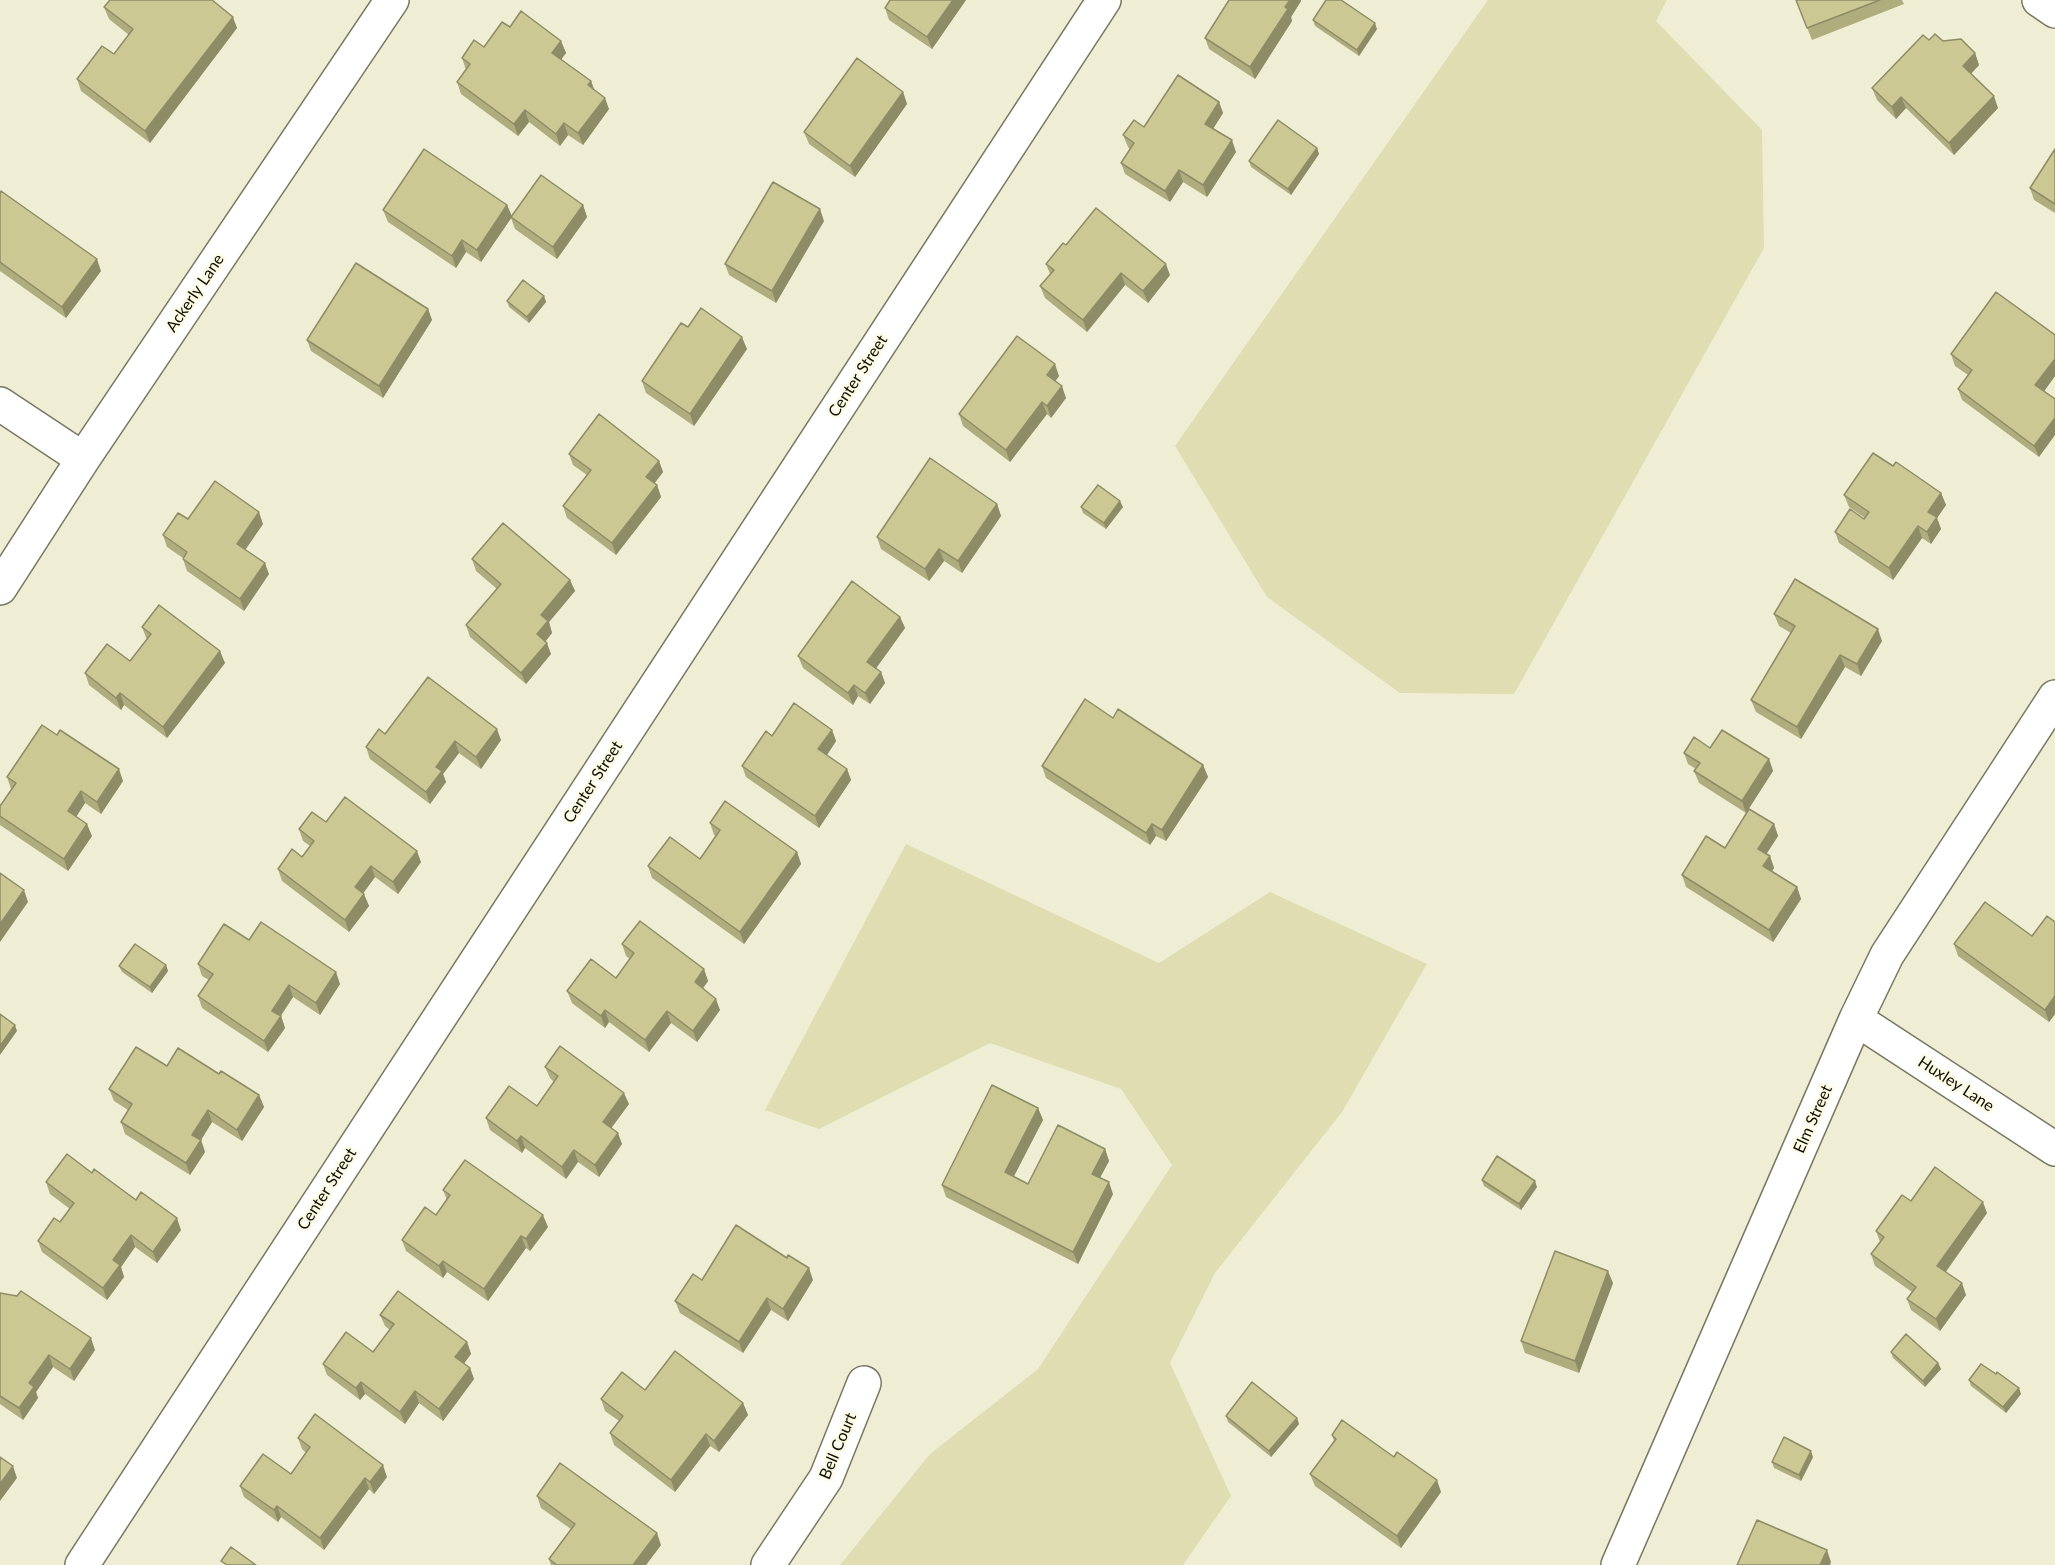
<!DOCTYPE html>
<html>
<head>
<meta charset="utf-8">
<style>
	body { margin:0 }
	canvas { display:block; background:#efeed5 }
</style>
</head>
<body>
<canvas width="2055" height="1565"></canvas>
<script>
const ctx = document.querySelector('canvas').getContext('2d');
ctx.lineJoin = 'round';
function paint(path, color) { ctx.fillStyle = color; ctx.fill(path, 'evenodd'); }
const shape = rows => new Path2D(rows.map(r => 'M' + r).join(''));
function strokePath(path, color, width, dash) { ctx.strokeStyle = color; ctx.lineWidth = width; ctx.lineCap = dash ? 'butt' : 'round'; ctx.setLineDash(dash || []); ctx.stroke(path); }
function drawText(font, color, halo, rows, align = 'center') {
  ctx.font = font + ' Lato,sans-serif'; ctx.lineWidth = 4.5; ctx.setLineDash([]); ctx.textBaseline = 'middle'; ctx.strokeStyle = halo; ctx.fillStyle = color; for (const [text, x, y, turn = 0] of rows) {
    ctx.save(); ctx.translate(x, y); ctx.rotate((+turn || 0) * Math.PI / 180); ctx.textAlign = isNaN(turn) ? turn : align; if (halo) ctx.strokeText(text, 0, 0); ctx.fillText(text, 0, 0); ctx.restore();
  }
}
paint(shape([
	[1488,0,1667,0,1656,21,1762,130,1764,248,1514,694,1400,693,1267,597,1175,446],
	[906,844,1159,963,1270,892,1427,964,1342,1112,1215,1273,1170,1363,1231,1496,1183,1565,840,1565,930,1454,1038,1369,1172,1165,1121,1089,990,1043,819,1129,765,1110]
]), '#dfddb1');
const minor = shape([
	[2039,0,2055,11],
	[0,404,83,459],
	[0,588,83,459,392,0],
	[1856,1019,2055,1149],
	[82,1565,1104,0],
	[768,1565,826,1478,864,1383],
	[1618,1565,1856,1019,1887,955,2055,697]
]);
strokePath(minor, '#787761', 36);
strokePath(minor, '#fff', 33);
paint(shape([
	[966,0,932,49,889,20,885,8],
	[1796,0,1902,0,1904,4,1812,40],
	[1301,1,1291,17,1292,21,1255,79,1209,49,1205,38],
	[104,7,237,28,150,143,81,91,77,79,114,54,129,35,109,19],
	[1313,20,1377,29,1359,56,1315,26],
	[510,27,561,41,566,53,561,59,591,81,594,89,609,109,583,145,568,135,560,146,529,122,518,136,461,94,457,82,466,70,462,58,484,47],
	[1929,40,1943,41,1975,53,1979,65,1971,74,1998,108,1954,155,1906,108,1896,119,1877,100,1872,88],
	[903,92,907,104,855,177,809,144,804,132],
	[1219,102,1223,113,1213,129,1236,152,1207,197,1183,182,1170,202,1125,174,1121,163,1130,149,1128,147,1123,135],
	[1317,148,1319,154,1291,195,1251,167,1249,161],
	[2055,149,2055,213,2034,200,2030,188],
	[0,193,101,271,66,318,0,271],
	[507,205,512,216,583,205,587,217,557,259,515,229,511,218,481,262,466,252,456,268,388,222,383,210],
	[824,221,776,303,729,275,725,264],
	[1046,264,1170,275,1148,303,1125,285,1087,332,1045,298,1040,286,1050,274],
	[544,296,546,302,529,323,509,307,507,301],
	[428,309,432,320,383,398,311,351,307,340],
	[688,327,747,349,694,426,646,393,642,381],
	[2055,335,2055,376,2044,391,2039,457,1962,400,1958,389,1968,375,1955,366,1951,354],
	[1059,376,1055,382,1066,398,1051,418,1047,414,1010,462,963,426,959,414],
	[569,454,659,461,663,472,654,484,657,485,661,497,616,555,567,518,563,506,587,475,573,465],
	[1893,466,1941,493,1946,505,1937,518,1941,529,1931,544,1922,538,1893,580,1839,543,1835,532,1865,518,1849,507,1844,495],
	[997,504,1001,516,962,573,944,561,929,581,881,549,877,537],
	[1081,507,1123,507,1106,529,1083,513],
	[188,519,263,524,245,550,269,574,244,611,187,571,183,559,183,558,167,547,163,535],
	[472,559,570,580,575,591,549,622,552,633,545,641,551,654,526,684,470,637,466,625,497,589,476,571],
	[1774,614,1882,641,1861,676,1845,667,1801,739,1756,712,1751,700,1791,633,1779,626],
	[900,617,905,628,876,668,881,672,885,683,870,704,858,696,853,705,803,668,798,656],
	[142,627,225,663,167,738,124,705,121,710,89,685,85,673,130,661,147,640],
	[1113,718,1203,765,1208,777,1166,841,1156,836,1150,845,1046,778,1042,766],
	[832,730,836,741,827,755,847,769,851,780,819,828,746,777,742,766,772,736],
	[385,734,501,740,481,769,459,753,443,774,446,782,430,804,370,759,366,747],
	[1684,753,1769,759,1773,771,1746,813,1699,783,1694,771,1696,769,1688,764],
	[7,777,123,781,101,814,85,803,76,817,92,836,68,871,0,825,0,806,11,789],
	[326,822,421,862,398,894,375,877,363,893,369,906,349,932,282,881,278,869,302,857,310,846,303,841,299,829],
	[710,823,797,852,801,864,744,944,652,878,648,866,700,859,716,836,714,835],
	[1774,824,1778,836,1766,854,1770,856,1774,868,1772,871,1797,887,1801,899,1773,942,1686,887,1682,875,1725,848],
	[2055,922,2055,1014,2049,1022,1958,956,1954,944,2032,936],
	[249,940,340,984,320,1015,293,997,281,1016,285,1028,268,1052,202,1008,198,996,209,980,202,976,198,964],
	[622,944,704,969,708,981,703,988,720,1010,697,1042,671,1023,649,1052,609,1022,605,1028,572,1003,567,991,616,978,630,959,626,956],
	[166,965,168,971,152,993,122,972,119,966],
	[167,1066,219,1074,259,1095,264,1107,242,1141,212,1122,201,1140,205,1152,190,1175,125,1134,121,1122,128,1110,114,1101,109,1089],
	[545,1067,629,1104,611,1128,622,1144,599,1177,578,1162,566,1179,525,1148,522,1153,490,1130,486,1118,537,1106,554,1082,550,1078],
	[1038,1108,1043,1120,1013,1176,1028,1184,1105,1149,1109,1161,1100,1178,1113,1194,1078,1264,946,1197,942,1185],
	[92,1173,136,1200,181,1230,157,1263,135,1247,121,1267,124,1277,107,1300,42,1252,38,1241,60,1222,70,1209,50,1194,46,1182],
	[1482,1180,1537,1187,1521,1210,1484,1186],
	[443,1190,548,1227,530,1251,526,1248,488,1301,447,1272,443,1278,406,1251,402,1240,436,1215,447,1200],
	[1911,1201,1987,1213,1946,1272,1966,1295,1940,1331,1911,1310,1907,1299,1912,1292,1875,1266,1871,1254,1880,1242,1876,1231],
	[702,1280,813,1280,788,1321,771,1310,743,1353,680,1313,675,1301],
	[1613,1283,1579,1373,1525,1353,1521,1341],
	[0,1293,95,1350,74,1381,53,1367,36,1392,38,1398,23,1420,0,1404],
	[380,1315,467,1342,471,1354,464,1363,470,1368,474,1379,443,1421,419,1403,405,1424,365,1394,360,1400,327,1375,323,1364,373,1352,390,1330,385,1326],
	[1891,1352,1938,1363,1941,1369,1925,1387,1893,1358],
	[1969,1380,2021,1394,2006,1413,1971,1386],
	[645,1390,743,1403,748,1415,719,1452,710,1446,675,1492,614,1445,610,1433,619,1421,605,1411,601,1399],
	[1226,1416,1297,1418,1299,1424,1271,1457,1228,1422],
	[1332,1435,1441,1492,1401,1548,1315,1486,1310,1474,1334,1441],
	[298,1438,387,1477,374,1494,369,1489,324,1550,281,1517,278,1522,244,1497,240,1486,291,1474,306,1453,302,1449],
	[1813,1457,1801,1481,1774,1468,1772,1462],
	[537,1496,661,1545,646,1565,551,1565,549,1559,571,1529,541,1508]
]), '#afac7e');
paint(shape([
	[953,0,966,0,932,49,927,37],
	[1290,0,1301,0,1301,1,1291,17,1292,21,1255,79,1250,67],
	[233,17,237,28,150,143,145,131],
	[1375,23,1377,29,1359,56,1357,50],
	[561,41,566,53,557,65,552,53],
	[1975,53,1979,65,1967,78,1963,66],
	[591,81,595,92,588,85],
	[903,92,907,104,855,177,850,166],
	[1994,96,1998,108,1954,155,1949,143],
	[1901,97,1906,108,1896,119,1892,107],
	[605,98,609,109,583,145,578,133],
	[1219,102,1223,113,1209,135,1205,124],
	[525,110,529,122,518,136,514,124],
	[564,123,568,135,560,146,556,134],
	[1232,140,1236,152,1207,197,1203,185],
	[1317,148,1319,154,1291,195,1288,189],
	[1179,170,1183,182,1170,202,1165,191],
	[507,205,512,217,481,262,477,250],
	[583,205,587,217,557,259,553,247],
	[820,209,824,221,776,303,772,291],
	[462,240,466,252,456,268,452,256],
	[97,259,101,271,66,318,62,307],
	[1166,264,1170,275,1148,303,1143,291],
	[1121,273,1125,285,1087,332,1083,320],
	[544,296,546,302,529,323,527,317],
	[428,309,432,320,383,398,379,386],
	[742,337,747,349,694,426,690,414],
	[2055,359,2055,376,2040,397,2035,385],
	[1055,364,1059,376,1051,387,1047,375],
	[1062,386,1066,398,1051,418,1047,406],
	[1042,402,1047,414,1010,462,1006,450],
	[2055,418,2055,435,2039,457,2034,446],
	[659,461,663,472,650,489,646,477],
	[657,485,661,497,616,555,612,543],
	[1941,493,1946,505,1937,518,1941,529,1931,544,1927,532,1928,512],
	[1120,501,1123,507,1106,529,1104,523],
	[997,504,1001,516,962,573,958,561],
	[259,512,263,524,241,556,237,544],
	[1918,526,1922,538,1893,580,1889,568],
	[939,549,944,561,929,581,925,569],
	[265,563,269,574,244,611,240,599],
	[570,580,575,591,549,622,552,633,542,646,537,634,541,615],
	[900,617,905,628,872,674,867,662],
	[1878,629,1882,641,1861,676,1857,664],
	[547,643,551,654,526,684,521,673],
	[220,651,225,663,167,738,163,727],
	[1840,655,1845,667,1801,739,1797,727],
	[881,672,885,683,870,704,865,693],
	[854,685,858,696,853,705,848,693],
	[120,693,124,705,121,710,116,698],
	[497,729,501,740,481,769,476,757],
	[832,730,836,741,823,761,818,749],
	[455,741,459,753,443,774,446,782,430,804,426,792,436,767],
	[1769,759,1773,771,1746,813,1742,801],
	[1203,765,1208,777,1166,841,1162,830],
	[119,769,123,781,101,814,97,802],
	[847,769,851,780,819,828,815,816],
	[81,791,85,803,72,823,68,811],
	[87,824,92,836,68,871,64,859],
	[1152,824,1156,836,1150,845,1146,833],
	[1774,824,1778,836,1762,861,1758,849],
	[417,851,421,862,398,894,393,882],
	[797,852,801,864,744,944,740,932],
	[1770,856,1774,868,1768,878,1763,866],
	[371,866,375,877,359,899,355,887],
	[1797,887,1801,899,1773,942,1769,930],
	[24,890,28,902,0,942,0,924],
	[364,894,369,906,349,932,345,920],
	[166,965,168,971,152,993,150,987],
	[704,969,708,981,699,994,695,982],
	[336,972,340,984,320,1015,316,1003],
	[289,985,293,997,276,1022,272,1011],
	[2055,996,2055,1014,2049,1022,2045,1010],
	[716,999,720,1010,697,1042,693,1031],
	[605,1010,609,1022,605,1028,601,1016],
	[667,1011,671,1023,649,1052,645,1040],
	[281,1016,285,1028,268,1052,264,1041],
	[15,1025,17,1031,0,1055,0,1046],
	[624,1093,629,1104,607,1134,603,1122],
	[259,1095,264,1107,242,1141,237,1130],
	[1038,1108,1043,1120,1010,1184,1005,1172],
	[208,1110,212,1122,201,1140,205,1152,190,1175,186,1163,192,1135],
	[618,1133,622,1144,599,1177,595,1165],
	[521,1136,525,1148,522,1153,517,1141],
	[1105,1149,1109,1161,1096,1185,1092,1174],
	[574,1150,578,1162,566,1179,562,1167],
	[1535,1181,1537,1187,1521,1210,1519,1204],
	[1109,1182,1113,1194,1078,1264,1073,1252],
	[1983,1202,1987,1213,1941,1278,1937,1266],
	[543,1215,548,1227,530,1251,526,1239],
	[177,1218,181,1230,157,1263,153,1252],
	[131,1235,135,1247,121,1267,124,1277,107,1300,103,1288,113,1260],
	[521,1236,526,1248,488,1301,484,1289],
	[443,1261,447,1272,443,1278,439,1266],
	[809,1268,813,1280,788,1321,783,1309],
	[1608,1271,1613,1283,1579,1373,1575,1361],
	[1962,1283,1966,1295,1940,1331,1936,1319],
	[767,1298,771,1310,743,1353,739,1342],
	[91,1338,95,1350,74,1381,70,1369],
	[467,1342,471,1354,460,1369,455,1357],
	[49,1355,53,1367,36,1392,38,1398,23,1420,19,1408,29,1383],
	[1938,1363,1941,1369,1925,1387,1923,1381],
	[470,1368,474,1379,443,1421,439,1409],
	[361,1382,365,1394,360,1400,356,1388],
	[2019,1388,2021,1394,2006,1413,2003,1407],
	[415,1391,419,1403,405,1424,400,1412],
	[743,1403,748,1415,719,1452,714,1441],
	[1297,1418,1299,1424,1271,1457,1269,1451],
	[706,1434,710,1446,675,1492,671,1480],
	[1811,1451,1813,1457,1801,1481,1799,1475],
	[383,1465,387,1477,374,1494,370,1482],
	[13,1466,17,1478,0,1501,0,1484],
	[365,1478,369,1489,324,1550,320,1538],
	[1437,1480,1441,1492,1401,1548,1397,1536],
	[277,1506,281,1517,278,1522,274,1510],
	[657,1533,661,1545,646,1565,633,1565],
	[1827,1550,1831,1562,1830,1565,1820,1565]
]), '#8e8c67');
const building = shape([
	[110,0,212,0,233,17,145,131,77,79,102,46,114,54,133,29,104,7,110,0],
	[890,0,953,0,927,37,885,8,890,0],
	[1229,0,1290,0,1285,7,1288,9,1250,67,1205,38,1229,0],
	[1326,0,1341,0,1375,23,1357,50,1313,20,1326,0],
	[1796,0,1880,0,1807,28,1796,0],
	[521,11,561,41,552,53,591,81,588,85,605,98,578,133,564,123,556,134,525,110,514,124,457,82,470,64,462,58,474,40,484,47,502,22,510,27,521,11],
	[1935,34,1943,41,1961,39,1975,53,1963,66,1994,96,1949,143,1901,97,1892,107,1872,88,1923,35,1929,40,1935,34],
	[857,58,903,92,850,166,804,132,857,58],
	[1178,75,1219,102,1205,124,1232,140,1203,185,1179,170,1165,191,1121,163,1134,143,1123,135,1134,120,1144,127,1178,75],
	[1278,120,1317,148,1288,189,1249,161,1278,120],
	[424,149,507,205,477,250,462,240,452,256,383,210,424,149],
	[2055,149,2055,204,2030,188,2055,149],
	[541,175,583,205,553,247,511,217,541,175],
	[773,182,820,209,772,291,725,264,773,182],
	[1,191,97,259,62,307,0,262,0,193,1,191],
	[1096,208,1166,264,1143,291,1121,273,1083,320,1040,286,1054,270,1046,264,1063,243,1066,245,1096,208],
	[356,263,428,309,379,386,307,340,356,263],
	[523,280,544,296,527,317,507,301,523,280],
	[1996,292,2055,335,2055,359,2035,385,2055,399,2055,418,2034,446,1958,389,1972,370,1951,354,1996,292],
	[701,308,742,337,690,414,642,381,681,323,688,327,701,308],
	[1017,336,1055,364,1047,375,1062,386,1047,406,1042,402,1006,450,959,414,1017,336],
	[599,414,659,461,646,477,657,485,612,543,563,506,591,470,569,454,599,414],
	[1873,453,1893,466,1896,462,1941,493,1928,512,1937,517,1927,532,1918,526,1889,568,1835,532,1850,509,1864,519,1869,512,1844,495,1873,453],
	[930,458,997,504,958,561,939,549,925,569,877,537,930,458],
	[215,481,259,512,237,544,265,563,240,599,183,559,187,552,163,535,178,513,188,519,215,481],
	[1098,485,1120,501,1104,523,1081,507,1098,485],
	[503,523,570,580,541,615,548,621,537,634,547,643,521,673,466,625,501,584,472,559,503,523],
	[1795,579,1878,629,1857,664,1840,655,1797,727,1751,700,1795,626,1774,614,1795,579],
	[852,581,900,617,867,662,881,672,865,693,854,685,848,693,798,656,852,581],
	[159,605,220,651,163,727,120,693,116,698,85,673,107,644,130,661,151,634,142,627,159,605],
	[428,677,497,729,476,757,455,741,436,767,442,771,426,792,366,747,379,729,385,734,428,677],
	[1085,699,1113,718,1118,709,1203,765,1162,830,1152,824,1146,833,1042,766,1085,699],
	[794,703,832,730,818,749,847,769,815,816,742,766,766,731,772,736,794,703],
	[42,725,57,735,60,730,119,769,97,802,81,791,68,811,87,824,64,859,0,816,0,806,16,783,7,777,42,725],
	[1722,730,1769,759,1742,801,1694,771,1700,763,1684,753,1694,737,1710,748,1722,730],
	[345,797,417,851,393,882,371,866,355,887,364,894,345,920,278,869,292,849,302,857,314,841,299,829,312,812,326,822,345,797],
	[725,801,797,852,740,932,648,866,670,837,700,859,720,830,710,823,725,801],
	[1749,809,1774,824,1758,849,1770,856,1763,866,1797,887,1769,930,1682,875,1706,836,1725,848,1749,809],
	[0,873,24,890,0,924,0,873],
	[1985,902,2032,936,2047,916,2055,922,2055,996,2045,1010,1954,944,1985,902],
	[640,921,704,969,695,982,716,999,693,1031,667,1011,645,1040,605,1010,601,1016,567,991,591,959,616,978,634,953,622,944,640,921],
	[261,922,336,972,316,1003,289,985,272,1011,281,1016,264,1041,198,996,213,974,198,964,224,924,249,940,261,922],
	[135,944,166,965,150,987,119,966,135,944],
	[0,1014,15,1025,0,1046,0,1014],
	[560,1046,624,1093,603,1122,618,1133,595,1165,574,1150,562,1167,521,1136,517,1141,486,1118,509,1086,537,1106,558,1076,545,1067,560,1046],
	[136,1047,167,1066,178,1048,219,1074,221,1071,259,1095,237,1130,208,1110,192,1135,201,1140,186,1163,121,1122,132,1104,109,1089,136,1047],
	[992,1085,1038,1108,1005,1172,1028,1184,1058,1125,1105,1149,1092,1174,1109,1182,1073,1252,942,1185,992,1085],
	[67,1154,92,1173,94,1169,136,1200,141,1192,177,1218,153,1252,131,1235,113,1260,120,1265,103,1288,38,1241,54,1218,60,1222,74,1203,46,1182,67,1154],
	[1497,1156,1535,1181,1519,1204,1482,1180,1497,1156],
	[465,1160,543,1215,526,1239,521,1236,484,1289,443,1261,439,1266,402,1240,425,1207,436,1215,450,1195,443,1190,465,1160],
	[1935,1167,1983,1202,1937,1266,1962,1283,1936,1319,1907,1299,1916,1287,1871,1254,1884,1237,1876,1231,1902,1195,1911,1201,1935,1167],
	[736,1225,787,1258,788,1255,809,1268,783,1309,767,1298,739,1342,675,1301,693,1274,702,1280,736,1225],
	[1555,1251,1608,1271,1575,1361,1521,1341,1555,1251],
	[21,1291,91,1338,70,1369,49,1355,29,1383,34,1387,19,1408,0,1396,0,1293,17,1296,21,1291],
	[398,1291,467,1342,455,1357,470,1368,439,1409,415,1391,400,1412,361,1382,356,1388,323,1364,346,1332,373,1352,394,1324,380,1315,398,1291],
	[1906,1334,1938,1363,1923,1381,1891,1352,1906,1334],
	[675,1351,743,1403,714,1441,706,1434,671,1480,610,1433,623,1416,601,1399,622,1372,645,1390,675,1351],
	[1981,1364,1996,1374,1997,1372,2019,1388,2003,1407,1969,1380,1981,1364],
	[1252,1382,1297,1418,1269,1451,1226,1416,1252,1382],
	[315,1414,383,1465,370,1482,365,1478,320,1538,277,1506,274,1510,240,1486,263,1454,291,1474,310,1447,298,1438,315,1414],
	[1342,1420,1394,1457,1397,1452,1437,1480,1397,1536,1310,1474,1336,1439,1332,1435,1342,1420],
	[1784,1437,1811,1451,1799,1475,1772,1462,1784,1437],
	[0,1457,13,1466,0,1484,0,1457],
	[560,1463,657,1533,633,1565,557,1565,549,1559,575,1524,537,1496,560,1463],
	[1757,1520,1827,1550,1820,1565,1737,1565,1757,1520],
	[231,1547,256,1565,227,1565,221,1561,231,1547]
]);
paint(building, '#cbc893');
strokePath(building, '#8e8c67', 1.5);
drawText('16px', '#0d0d05', '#fcfbe2', [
	["Ackerly Lane",195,293,-56],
	["Center Street",858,376,-57],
	["Center Street",593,782,-57],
	["Huxley Lane",1956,1084,33],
	["Elm Street",1813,1119,-66],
	["Center Street",327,1189,-57],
	["Bell Court",838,1446,-67]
]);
</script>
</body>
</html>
